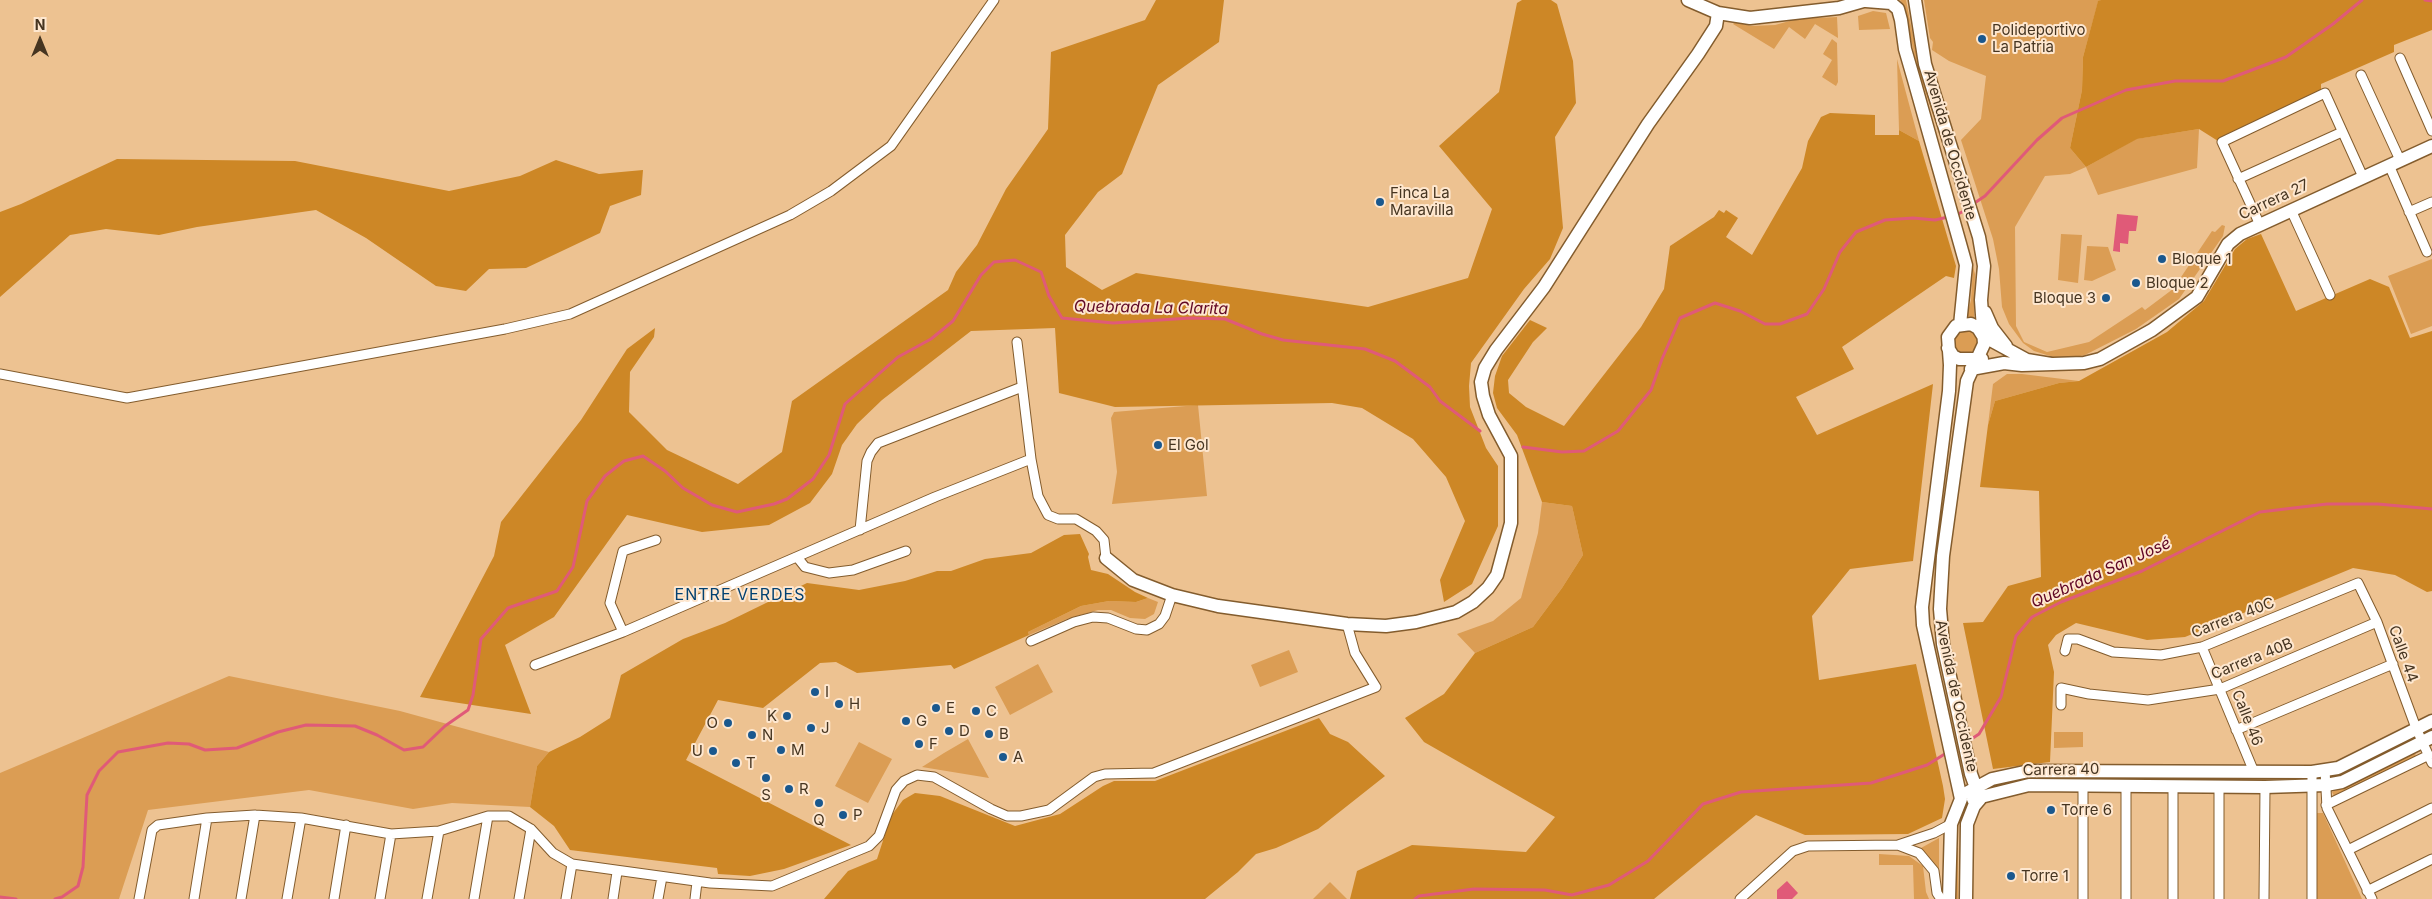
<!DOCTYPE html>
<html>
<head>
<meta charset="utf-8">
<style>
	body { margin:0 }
	#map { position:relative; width:2432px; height:899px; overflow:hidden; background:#edc291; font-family:Inter,sans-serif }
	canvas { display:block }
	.north { position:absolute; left:15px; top:15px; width:50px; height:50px; -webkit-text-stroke:4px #fee7cf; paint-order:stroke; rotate:0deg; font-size:14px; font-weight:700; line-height:20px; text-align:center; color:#463521 }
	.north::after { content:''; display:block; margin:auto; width:18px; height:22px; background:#463521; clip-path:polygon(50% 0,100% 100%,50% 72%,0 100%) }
</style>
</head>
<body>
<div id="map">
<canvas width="2432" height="899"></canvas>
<div class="north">N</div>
</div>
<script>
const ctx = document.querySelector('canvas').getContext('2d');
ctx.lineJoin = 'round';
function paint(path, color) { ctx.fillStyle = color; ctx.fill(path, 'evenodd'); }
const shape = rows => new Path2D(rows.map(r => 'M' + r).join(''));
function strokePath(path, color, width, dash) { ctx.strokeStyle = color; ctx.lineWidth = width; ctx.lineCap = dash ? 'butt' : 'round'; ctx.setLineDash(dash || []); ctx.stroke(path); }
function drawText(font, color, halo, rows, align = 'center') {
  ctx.font = font + ' Inter,sans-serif'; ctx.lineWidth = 4; ctx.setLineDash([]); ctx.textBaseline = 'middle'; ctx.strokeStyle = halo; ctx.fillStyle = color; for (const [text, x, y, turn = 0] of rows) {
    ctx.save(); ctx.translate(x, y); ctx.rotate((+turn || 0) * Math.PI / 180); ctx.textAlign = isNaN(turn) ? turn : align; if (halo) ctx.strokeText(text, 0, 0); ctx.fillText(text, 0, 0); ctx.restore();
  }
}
paint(shape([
	[1900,0,1906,0,1919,66,1944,141,1942,142,1917,67,1904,6],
	[1924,0,2101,0,2098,2,2083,57,2082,90,2070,148,2086,167,2136,139,2199,129,2197,168,2098,195,2086,167,2070,174,2045,176,2015,227,2016,326,2024,342,2047,352,2089,342,2142,307,2145,310,2173,289,2212,231,2215,232,2222,225,2225,226,2223,236,2179,299,2136,329,2085,355,2063,360,2034,351,2023,343,2009,324,2002,307,1999,269,1993,239,1961,140,1981,119,1986,76,1949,61,1932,50,1933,42,1930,38],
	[1873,11,1886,13,1890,29,1859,30,1858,16],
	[1837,17,1838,38,1815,24,1805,39,1789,27,1774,49,1733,24,1735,22,1751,26,1775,25,1797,19],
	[1832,39,1837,43,1838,82,1836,86,1822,77,1832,60,1823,54],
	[1897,59,1902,78,1919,141,1899,130],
	[2061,234,2082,235,2078,283,2058,280],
	[2087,246,2108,247,2116,270,2092,281,2084,280],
	[2432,259,2432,326,2411,334,2388,276],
	[1973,267,1975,274,1974,318,1967,316,1971,300],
	'1954 341a12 12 0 1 1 24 0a12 12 0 1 1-24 0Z',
	[2007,374,2022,374,2079,381,2059,383,1995,401,1988,425,1993,384],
	[1198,405,1207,496,1112,504,1117,472,1111,418,1114,412],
	[1542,502,1572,506,1583,555,1562,588,1533,627,1475,653,1457,634,1493,621,1521,598,1538,533],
	[1148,598,1158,602,1154,614,1145,619,1130,618,1111,610,1098,610,1067,619,1029,635,1028,632,1081,606,1109,601,1136,602],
	[1289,650,1298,672,1260,687,1251,665],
	[1038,664,1053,692,1010,715,995,687],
	[229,676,400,711,549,752,537,766,530,807,452,803,413,809,309,790,148,810,119,899,0,899,0,773],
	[2054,732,2083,732,2083,747,2054,748],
	[968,739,989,778,922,767,944,753],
	[2409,739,2410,743,2338,779,2336,775],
	[859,742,892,759,868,803,835,786],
	[2414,751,2416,756,2334,796,2332,792],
	[2040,777,2247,778,2247,779,2040,779],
	[2317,813,2323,813,2362,899,2317,899],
	[1939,838,1939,871,1921,848],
	[1954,848,1958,848,1958,899,1954,899],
	[1879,854,1909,856,1923,866,1926,892,1929,899,1914,899,1913,865,1879,865],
	[1330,882,1347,899,1313,899]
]), '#db9d54');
paint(shape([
	[1156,0,1224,0,1219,42,1158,85,1122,174,1098,192,1065,235,1066,267,1102,290,1136,273,1368,307,1468,278,1492,209,1439,146,1499,92,1517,3,1522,0,1551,0,1557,4,1573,61,1576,103,1555,137,1563,228,1550,259,1524,289,1471,363,1469,386,1470,407,1486,448,1498,466,1498,526,1472,584,1444,602,1440,580,1465,521,1446,477,1413,439,1362,408,1332,403,1115,407,1059,393,1055,328,971,331,882,400,857,424,842,445,832,474,810,503,769,525,702,532,627,515,554,617,505,645,531,714,420,697,494,556,501,522,581,420,627,349,655,328,654,337,630,372,629,412,667,450,738,484,782,452,792,401,948,290,956,272,977,245,1006,189,1048,129,1051,52,1145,20],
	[2101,0,2432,0,2432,30,2394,45,2394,52,2321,84,2321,92,2218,141,2199,129,2137,139,2086,167,2070,148,2082,90,2083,57,2098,1],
	[1830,113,1875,115,1875,135,1899,135,1899,130,1919,141,1956,266,1954,278,1946,276,1842,347,1854,369,1796,397,1817,435,1933,384,1913,561,1850,569,1812,616,1819,680,1916,664,1943,786,1945,799,1942,818,1908,834,1805,835,1756,815,1654,899,1350,899,1357,871,1412,845,1526,852,1555,817,1424,742,1405,718,1444,694,1475,653,1533,627,1562,588,1583,555,1572,506,1542,502,1517,435,1497,408,1493,393,1495,376,1502,356,1530,320,1547,328,1533,342,1508,380,1509,393,1526,407,1564,426,1641,327,1664,289,1670,246,1714,217,1719,210,1724,213,1726,210,1738,218,1726,237,1752,255,1802,168,1808,141,1821,117],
	[117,159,295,161,449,191,520,176,556,160,599,174,643,170,641,195,610,206,600,233,526,268,489,269,466,291,436,286,366,238,316,210,197,227,159,235,106,229,70,235,0,297,0,212,21,204],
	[2261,234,2296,311,2370,279,2389,287,2410,338,2432,331,2432,591,2427,592,2395,575,2353,568,2185,637,2147,640,2076,623,2056,635,2048,645,2054,672,2050,762,1993,769,1963,623,1983,622,2008,586,2041,577,2039,491,1980,487,1988,425,1995,401,2059,383,2079,381,2167,332,2204,301,2235,249,2247,239],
	[1080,534,1089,554,1088,557,1091,570,1108,574,1135,592,1148,598,1136,602,1109,601,1081,606,1028,632,1029,635,954,669,951,665,857,673,836,662,820,663,763,708,718,700,686,760,851,845,784,869,750,876,718,874,717,868,570,850,554,826,530,807,537,766,549,752,580,737,610,718,621,675,683,639,725,623,807,583,859,590,905,581,937,571,951,571,985,559,1031,553,1064,535],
	[1319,718,1330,734,1348,742,1385,776,1318,829,1276,848,1256,854,1238,872,1205,899,824,899,848,871,877,859,891,816,903,800,915,793,940,796,1015,826,1060,814,1103,786,1114,781,1155,781]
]), '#cd8726');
paint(shape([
	[2117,214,2138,216,2136,231,2129,231,2128,244,2120,243,2120,252,2113,251],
	[1787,881,1798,893,1792,899,1777,899,1777,890]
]), '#e05a78');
strokePath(shape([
	[2425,0,2432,1],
	[1973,204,1985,196,2037,140,2062,118,2126,90,2175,81,2223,81,2286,57,2333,24,2362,0],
	[1954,216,1966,210],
	[1523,447,1562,452,1584,451,1618,431,1651,390,1662,359,1680,318,1715,303,1740,311,1765,324,1780,324,1807,314,1824,289,1840,252,1856,232,1885,220,1913,218,1935,220,1948,217],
	[1967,742,1979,734,2001,697,2016,636,2032,617,2061,602,2142,571,2260,512,2327,504,2378,504,2432,509],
	[0,897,16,899],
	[55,899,62,897,78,886,83,867,87,795,99,771,118,752,168,743,189,744,205,750,237,748,278,732,306,725,355,726,377,735,404,750,423,747,445,726,468,710,473,695,481,639,508,608,557,591,573,567,587,501,605,476,624,461,643,456,665,471,683,488,712,505,737,512,774,504,787,499,813,479,829,455,845,404,898,357,931,339,953,321,981,275,994,262,1015,260,1041,272,1049,296,1062,318,1113,323,1191,318,1225,319,1262,334,1283,340,1365,349,1395,361,1430,387,1440,401,1480,431],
	[1415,899,1419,896,1474,889,1545,890,1572,895,1609,885,1648,861,1703,804,1741,792,1871,783,1927,765,1948,752]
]), '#e05a78', 3);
const street = shape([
	[2400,58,2432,131],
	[2361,75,2400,160],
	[2389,165,2427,252],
	[2238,179,2342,132],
	[2291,210,2330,295],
	[2409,212,2432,202],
	[2260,225,2222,142,2325,93,2363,177],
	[1017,342,1031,459],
	[0,374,127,398,505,329,570,314,790,215,831,191,891,146,994,0],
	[860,530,867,461,871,452,878,443,1022,387],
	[797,557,805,567,829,573,853,570,906,551],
	[623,632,610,603,623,551,656,540],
	[1031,641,1074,622,1093,617,1108,618,1136,629,1147,630,1159,624,1165,616,1172,595],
	[2202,647,2254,772],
	[2065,651,2068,639,2078,639,2113,652,2161,655,2202,647,2358,583,2377,622,2416,728,2432,763],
	[535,665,623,632,935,497,1031,459,1038,496,1048,515,1058,519,1076,519,1096,531,1104,540,1106,558],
	[2061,705,2061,688,2089,694,2148,700,2220,689,2377,622],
	[2236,730,2393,664],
	[2325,770,2327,808,2372,899],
	[2312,772,2312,899],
	[2083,785,2083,899],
	[2326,805,2429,755],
	[1898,845,1919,853,1934,871,1937,893,1941,899],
	[2348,850,2432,808],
	[2367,891,2432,859],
	[139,899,152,830,158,825,207,818,255,815,301,818,391,834,439,831,488,816,509,816,531,829,553,853,572,864,710,883,772,886,869,846,879,836,896,790,904,781,917,775,934,777,991,809,1007,816,1021,816,1049,810,1094,777,1105,774,1154,773,1376,687,1355,653,1347,624],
	[194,899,207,818],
	[241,899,255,815],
	[287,899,301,818],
	[334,899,346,825],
	[380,899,391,834],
	[427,899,439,831],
	[474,899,488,816],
	[519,899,531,829],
	[566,899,572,864],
	[613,899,617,872],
	[658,899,662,877],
	[695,899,697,882],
	[1740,899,1793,851,1808,846,1898,845,1934,833,1951,824],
	[2126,899,2126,785],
	[2173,899,2173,786],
	[2219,899,2219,786],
	[2264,899,2265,787]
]);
const secondary = shape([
	[1688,0,1718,13,1750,18,1839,8,1867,0],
	[1915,0,1925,64,1979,237,1984,266,1981,300,1984,344,1967,381,1943,556,1940,609,1943,644,1971,774,1980,799,1974,806,1967,824,1966,899],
	[1866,1,1891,3,1898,9,1901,20,1905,49,1914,80,1966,265,1960,325],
	[1985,312,1992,328,2006,346],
	[1948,348,1953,356,1959,359,1982,359],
	[1971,369,2004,363,2022,365,2084,363,2100,359,2152,330,2197,297,2228,244,2240,234,2432,146],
	[1106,558,1133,580,1172,595,1218,606,1347,624,1386,626,1416,622,1456,612,1473,602,1488,588,1497,575,1511,523,1511,456,1489,415,1483,396,1481,382,1485,368,1496,350,1544,287,1648,124,1698,54,1716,26,1718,13],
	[1968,792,1992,779,2029,771,2312,772,2338,768,2432,721],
	[1973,799,2029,785,2265,787,2326,785,2342,782,2432,737],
	[1949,899,1951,824,1961,799,1923,625,1922,607,1949,391,1950,365,1948,337,1956,326,1971,324,1978,328,1983,336,2027,360,2051,364]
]);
strokePath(street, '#835c2d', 11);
strokePath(secondary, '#835c2d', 15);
strokePath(street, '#fff', 9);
strokePath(secondary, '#fff', 12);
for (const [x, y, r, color] of [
	[1982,39,5,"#1a588e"],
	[1380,202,5,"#1a588e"],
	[2162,259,5,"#1a588e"],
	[2136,283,5,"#1a588e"],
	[2106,298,5,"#1a588e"],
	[1158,445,5,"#1a588e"],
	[815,692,5,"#1a588e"],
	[839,704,5,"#1a588e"],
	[936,708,5,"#1a588e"],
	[976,711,5,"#1a588e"],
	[787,716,5,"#1a588e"],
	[906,721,5,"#1a588e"],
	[728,723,5,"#1a588e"],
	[811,728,5,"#1a588e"],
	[949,731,5,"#1a588e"],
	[989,734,5,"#1a588e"],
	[752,735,5,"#1a588e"],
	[919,744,5,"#1a588e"],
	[781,750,5,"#1a588e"],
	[713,751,5,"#1a588e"],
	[1003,757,5,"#1a588e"],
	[736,763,5,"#1a588e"],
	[766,778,5,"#1a588e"],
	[789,789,5,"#1a588e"],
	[819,803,5,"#1a588e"],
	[2051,810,5,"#1a588e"],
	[843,815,5,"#1a588e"],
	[2011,876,5,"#1a588e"]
]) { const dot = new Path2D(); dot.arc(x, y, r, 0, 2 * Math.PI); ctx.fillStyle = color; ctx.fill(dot); strokePath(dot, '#fee7cf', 2); }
drawText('15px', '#463521', '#fee7cf', [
	["Polideportivo",1992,30],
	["La Patria",1992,47],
	["Finca La",1390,193],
	["Maravilla",1390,210],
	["Bloque 1",2172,259],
	["Bloque 2",2146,283],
	["Bloque 3",2096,298,"right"],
	["El Gol",1168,445],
	["I",825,692],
	["H",849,704],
	["E",946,708],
	["C",986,711],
	["K",777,716,"right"],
	["G",916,721],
	["O",718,723,"right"],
	["J",821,728],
	["D",959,731],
	["B",999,734],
	["N",762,735],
	["F",929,744],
	["M",791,750],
	["U",703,751,"right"],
	["A",1013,757],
	["T",746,763],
	["R",799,789],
	["S",766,795,"center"],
	["Torre 6",2061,810],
	["P",853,815],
	["Q",819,820,"center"],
	["Torre 1",2021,876]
], 'left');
drawText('15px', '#463521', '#fee7cf', [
	["Avenida de Occidente",1950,145,74],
	["Carrera 27",2274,200,-25],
	["Carrera 40C",2233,618,-21],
	["Calle 44",2403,654,70],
	["Carrera 40B",2252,659,-22],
	["Avenida de Occidente",1956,696,78],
	["Calle 46",2247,718,68],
	["Carrera 40",2061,770,-1]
]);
drawText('italic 16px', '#600725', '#fee7cf', [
	["Quebrada La Clarita",1151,308,1],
	["Quebrada San José",2101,573,-24]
]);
ctx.letterSpacing = '1px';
drawText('16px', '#024171', '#fee7cf', [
	["ENTRE VERDES",740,595]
]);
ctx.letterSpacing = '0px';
</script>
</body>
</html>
